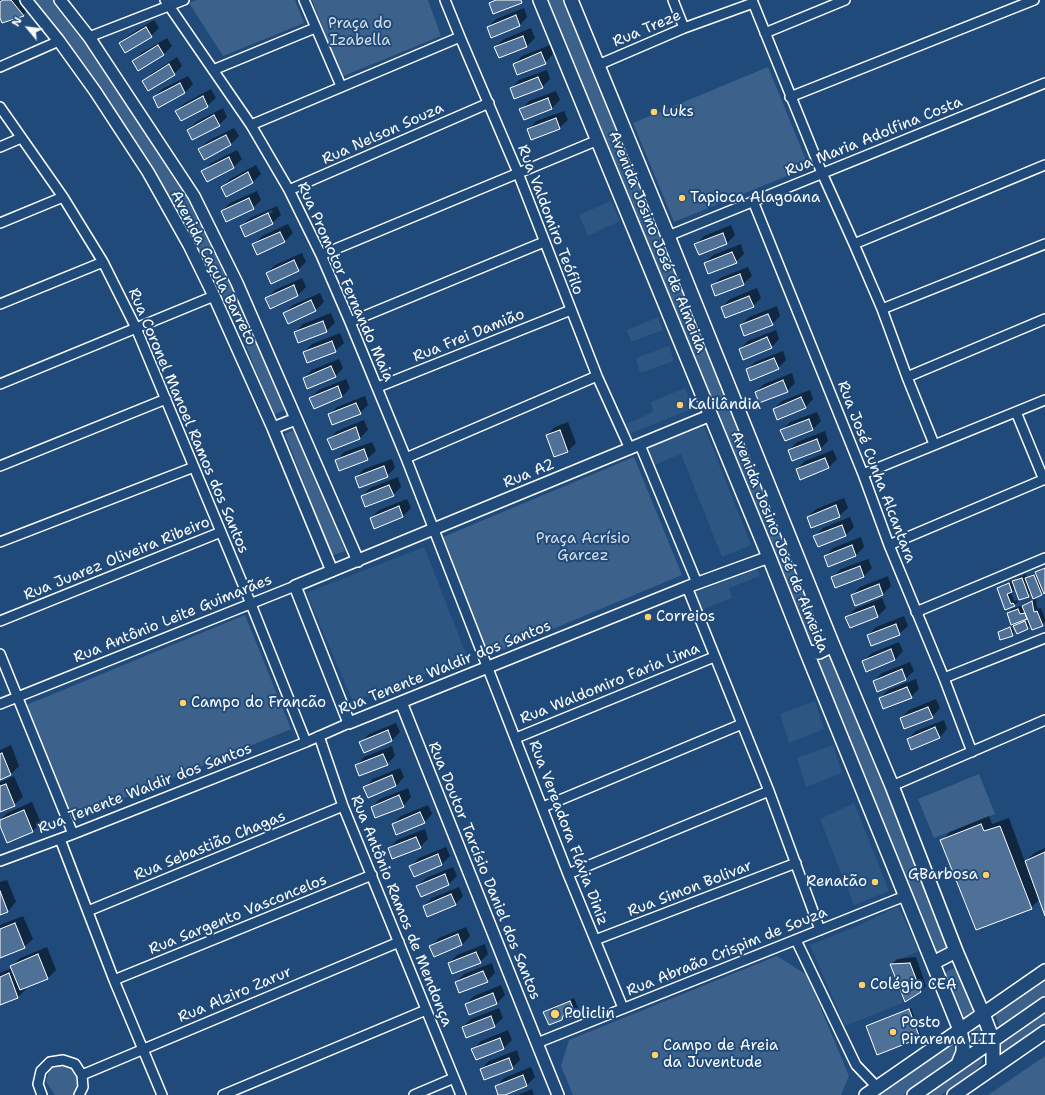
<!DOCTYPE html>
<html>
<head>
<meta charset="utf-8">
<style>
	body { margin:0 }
	#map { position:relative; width:1045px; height:1095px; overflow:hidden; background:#1f4a7a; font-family:"Shantell Sans",sans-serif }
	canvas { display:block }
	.north { position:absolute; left:8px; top:8px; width:40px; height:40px; -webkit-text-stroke:3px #1f4a7a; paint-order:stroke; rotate:299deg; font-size:11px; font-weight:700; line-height:16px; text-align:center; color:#fff }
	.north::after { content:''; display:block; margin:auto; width:14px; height:18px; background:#fff; clip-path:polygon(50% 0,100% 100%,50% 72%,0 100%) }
</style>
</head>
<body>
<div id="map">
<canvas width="1045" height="1095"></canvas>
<div class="north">N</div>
</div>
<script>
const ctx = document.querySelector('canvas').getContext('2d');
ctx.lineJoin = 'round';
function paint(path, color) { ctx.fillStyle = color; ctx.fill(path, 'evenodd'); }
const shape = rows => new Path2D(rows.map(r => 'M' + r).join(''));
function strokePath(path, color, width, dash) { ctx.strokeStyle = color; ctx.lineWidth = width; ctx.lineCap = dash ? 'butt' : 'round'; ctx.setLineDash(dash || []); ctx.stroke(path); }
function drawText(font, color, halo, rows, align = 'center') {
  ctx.font = font + ' "Shantell Sans",sans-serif'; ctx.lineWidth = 4; ctx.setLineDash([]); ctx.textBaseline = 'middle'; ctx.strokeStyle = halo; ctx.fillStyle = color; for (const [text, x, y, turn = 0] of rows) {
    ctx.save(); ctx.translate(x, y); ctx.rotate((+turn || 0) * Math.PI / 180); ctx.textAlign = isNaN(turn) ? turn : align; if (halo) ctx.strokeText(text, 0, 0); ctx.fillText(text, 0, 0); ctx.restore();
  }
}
paint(shape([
	[611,201,620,221,588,236,579,215],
	[658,317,663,330,631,342,627,330],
	[669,346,674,361,640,373,636,358],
	[685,388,694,408,629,434,626,424,653,412,651,402],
	[704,426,751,545,722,557,681,454,654,465,647,449],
	[424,547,468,659,353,701,306,593],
	[757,569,760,576,729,588,732,598,700,611,694,593],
	[815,701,824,729,789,743,780,714],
	[833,745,842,773,806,787,797,758],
	[854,803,889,891,854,905,820,819],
	[898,906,919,951,889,964,903,1003,845,1026,810,945,862,924]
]), '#2e5683');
paint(shape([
	[32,0,55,0,78,28,187,198,239,303,287,409,273,415,235,317,167,200],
	[197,0,295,0,304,23,223,56,189,3],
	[312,0,428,0,441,36,341,77],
	[549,0,567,0,826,637,810,643],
	[768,67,809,167,674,222,633,123],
	[296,429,345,551,332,556,285,434],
	[634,457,682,575,488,656,443,537],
	[245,615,291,729,71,820,24,706],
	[834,656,950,949,936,954,877,812,818,661],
	[979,774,995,814,934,838,918,799],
	[777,956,807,975,849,1076,841,1095,573,1095,561,1066,569,1040],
	[959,966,975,1012,964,1018,943,973],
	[1045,978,1045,995,999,1027,995,1013],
	[1045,1011,1045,1025,997,1058,998,1043],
	[980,1022,986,1037,971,1048,969,1029],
	[952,1043,955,1050,952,1059,929,1078,903,1095,879,1095],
	[982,1053,982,1063,974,1071,941,1095,920,1095],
	[1045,1056,1045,1095,988,1095],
	[61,1065,73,1069,80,1078,77,1091,73,1095,55,1095,46,1082,49,1070]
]), '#3c618b');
paint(shape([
	[2,0,18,0,27,11,23,15,0,15,0,2],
	[524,8,527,17,519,26,488,27,496,19],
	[154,20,159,28,151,36,120,43,129,35],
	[531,28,535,38,527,46,495,47,504,39],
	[167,38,172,46,164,54,138,70,133,62,141,53],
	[550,45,553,54,545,63,514,64,522,56],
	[177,57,182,66,174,74,144,81,152,73],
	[547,70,550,79,542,87,511,89,519,80],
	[188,76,193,84,185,93,158,106,154,97,162,89],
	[211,89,216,98,207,106,176,111,185,103],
	[556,91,560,100,552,108,521,110,529,101],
	[223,108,227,117,219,125,188,130,196,122],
	[564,111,568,120,559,128,528,130,536,121],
	[234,128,239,136,230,145,199,149,208,141],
	[237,150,242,159,234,167,207,181,203,172,211,163],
	[256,165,261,174,253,182,226,196,222,187,230,179],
	[257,191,261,200,253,208,222,211,230,203],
	[277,206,281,215,272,223,241,226,250,218],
	[272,210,273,212,250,223,250,221],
	[288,224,293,233,284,242,253,245,262,236],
	[731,225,735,235,727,243,699,254,696,244,704,236],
	[741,244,744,254,736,262,705,263,713,255],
	[302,253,306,262,298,270,267,273,275,265],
	[748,267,752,276,743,284,712,286,720,278],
	[302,278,306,287,298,295,271,308,267,298,275,290],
	[757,288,761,298,753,306,722,307,730,299],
	[320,293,324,302,316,310,289,322,284,313,293,305],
	[777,306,780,316,772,324,741,325,749,317],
	[331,313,335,323,326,331,295,332,303,324],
	[776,330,779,339,771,348,740,349,748,341],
	[340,333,344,343,335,351,304,352,312,344],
	[783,351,786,360,778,368,747,370,755,362],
	[339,359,343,368,335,377,304,378,312,370],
	[792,373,795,383,787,391,756,392,764,384],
	[346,379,350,388,342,397,310,398,319,390],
	[810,390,813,399,805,408,774,409,782,401],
	[365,396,368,405,360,413,329,415,337,407],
	[817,412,821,421,813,429,785,440,782,430,790,422],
	[364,420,368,430,360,438,332,448,329,439,337,431],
	[568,422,576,443,568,451,555,456,547,435,555,427],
	[825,431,828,441,820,449,789,450,797,442],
	[372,442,376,451,367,459,336,461,344,452],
	[833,450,837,459,828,468,797,469,805,461],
	[392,459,395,468,387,476,356,477,364,469],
	[398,477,401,487,393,495,362,496,370,488],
	[844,498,848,508,839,516,808,517,816,509],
	[407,499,411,508,402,517,371,518,379,510],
	[850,517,854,527,846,535,818,546,815,536,823,528],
	[861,537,864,547,856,555,828,566,825,556,833,548],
	[868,559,872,568,864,576,832,578,841,569],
	[1045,566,1045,592,1044,591,1041,594,1035,597,1037,602,1036,603,1038,609,1041,608,1045,618,1045,622,1042,625,1031,625,1028,628,1017,633,1015,626,1031,618,1030,617,1012,624,1008,613,1012,609,1023,605,1027,602,1034,599,1031,592,1028,596,1016,588,1011,592,1014,601,1017,600,1018,602,1014,606,1006,609,998,588,1002,585,1013,580,1013,582,1017,578,1026,574,1027,578],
	[888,576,891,586,883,594,855,605,852,595,860,587],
	[882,598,886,608,878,616,850,626,847,617,855,609],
	[904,616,908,626,899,634,868,635,876,627],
	[1012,626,1014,633,1012,635,999,632],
	[899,642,903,651,895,660,863,661,872,653],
	[910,662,914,671,905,679,874,681,882,673],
	[916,679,919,689,911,697,880,698,888,690],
	[936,699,940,708,932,717,901,718,909,710],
	[944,720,947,729,939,738,908,739,916,731],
	[396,723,400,732,392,740,361,742,369,734],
	[11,745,19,766,11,774,0,779,0,750],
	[392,746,395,756,387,764,356,766,364,757],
	[400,768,404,777,396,786,365,787,373,779],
	[14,776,23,797,14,805,0,811,0,782],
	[408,788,411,797,403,806,372,807,380,799],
	[32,802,41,823,33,831,0,823,0,820,7,813],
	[428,805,432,814,424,823,393,824,401,816],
	[989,816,992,824,1009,818,1025,862,1034,853,1045,848,1045,913,1040,899,1031,908,942,841,950,832],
	[425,829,428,839,420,847,389,848,397,840],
	[446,847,450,856,442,864,411,866,419,858],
	[453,867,457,876,449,884,417,886,426,878],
	[7,880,16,902,8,911,0,914,0,882],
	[459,887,463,896,455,905,424,906,432,898],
	[23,916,33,939,24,947,0,957,0,925],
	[466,927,470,936,462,945,431,946,439,938],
	[485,944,488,954,480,962,449,963,457,955],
	[47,947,56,970,48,978,25,987,26,989,18,997,0,1004,0,973,12,968,11,966,20,958],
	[916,957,926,986,920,992,891,965,897,959],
	[492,963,495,973,487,981,456,982,464,974],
	[501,985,505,995,497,1003,469,1014,466,1004,474,996],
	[574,998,579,1010,575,1014,569,1011,562,1019,544,1012,548,1009],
	[499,1008,503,1018,494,1026,463,1027,471,1019],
	[911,1008,921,1036,878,1053,868,1026],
	[508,1030,512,1040,504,1048,476,1059,473,1050,481,1041],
	[517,1050,520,1060,512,1068,481,1069,489,1061],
	[531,1067,535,1077,527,1085,502,1095,499,1095,496,1087,504,1078],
	[532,1089,534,1095,518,1095]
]), '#0007');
const building = shape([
	[3,0,11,0,24,16,2,23,0,18,0,2,3,0],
	[496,0,521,0,522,3,493,14,489,3,496,0],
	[516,15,520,26,491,38,487,27,516,15],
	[146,27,152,37,125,53,119,43,146,27],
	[523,36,527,47,499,58,494,47,523,36],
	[158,45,164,55,138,71,132,61,158,45],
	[541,52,546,64,517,75,513,64,541,52],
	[169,64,175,75,148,91,142,81,169,64],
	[538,77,543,88,514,99,510,88,538,77],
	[180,83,185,93,158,108,153,97,180,83],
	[203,96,208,107,181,121,175,111,203,96],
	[548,98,552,109,524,120,519,109,548,98],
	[214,115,220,126,192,140,187,130,214,115],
	[556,118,560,129,531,140,527,129,556,118],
	[226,135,231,145,204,160,198,149,226,135],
	[229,157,234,168,207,182,201,171,229,157],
	[248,172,253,183,226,197,221,187,248,172],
	[249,198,254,209,226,222,221,211,249,198],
	[268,213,273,224,245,237,240,226,268,213],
	[280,232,285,242,257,255,252,244,280,232],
	[723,233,727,244,699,255,694,244,723,233],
	[732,252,737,263,708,274,704,263,732,252],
	[294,260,299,271,271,284,266,273,294,260],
	[740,274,744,285,715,296,711,285,740,274],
	[294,285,298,296,270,309,265,298,294,285],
	[749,296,754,307,725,318,721,307,749,296],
	[311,300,316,311,288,324,283,313,311,300],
	[768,314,773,325,744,336,740,325,768,314],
	[323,321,327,332,298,343,294,332,323,321],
	[767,337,772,348,743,360,739,349,767,337],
	[332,341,336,352,307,363,303,352,332,341],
	[774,358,779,369,750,381,746,369,774,358],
	[331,366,336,377,307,389,303,378,331,366],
	[783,380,788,392,759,403,755,392,783,380],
	[338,386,342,397,314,409,309,398,338,386],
	[801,397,806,408,777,420,773,409,801,397],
	[356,403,361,414,332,425,328,414,356,403],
	[809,419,813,430,785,441,780,430,809,419],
	[356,427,360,439,332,450,327,439,356,427],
	[560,430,568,452,554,457,546,435,560,430],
	[817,439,821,450,792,461,788,450,817,439],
	[364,449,368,460,339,471,335,460,364,449],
	[825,458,829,468,800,480,796,469,825,458],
	[384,466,388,477,359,488,355,477,384,466],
	[389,485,394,496,365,507,361,496,389,485],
	[836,505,840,517,811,528,807,517,836,505],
	[399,506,403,517,374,529,370,518,399,506],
	[842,525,846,536,818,547,813,536,842,525],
	[852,545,856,556,828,567,824,556,852,545],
	[860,566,864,577,835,588,831,577,860,566],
	[1045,568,1045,593,1044,594,1035,572,1045,568],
	[1034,575,1042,595,1033,599,1025,578,1034,575],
	[1022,578,1029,597,1019,600,1012,581,1022,578],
	[1009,583,1012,592,1007,594,1011,604,1013,603,1015,606,1005,610,997,588,1009,583],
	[879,584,883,595,855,606,851,595,879,584],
	[1032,601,1034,612,1037,611,1043,626,1032,630,1022,606,1032,601],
	[874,606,878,617,850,628,845,617,874,606],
	[1018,609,1020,614,1025,613,1027,619,1011,625,1007,613,1018,609],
	[1025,621,1028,629,1017,634,1013,626,1025,621],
	[896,624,900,635,871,646,867,635,896,624],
	[1010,627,1013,636,1000,640,998,632,1010,627],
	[891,649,895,660,866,672,862,661,891,649],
	[902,669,906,680,877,692,873,681,902,669],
	[907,687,912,698,883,709,879,698,907,687],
	[928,707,933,718,904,729,900,718,928,707],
	[935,727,940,738,911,750,907,739,935,727],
	[388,730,392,741,364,753,359,742,388,730],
	[2,753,11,775,0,780,0,754,2,753],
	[383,754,388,765,359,776,355,765,383,754],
	[392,775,396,786,368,798,363,787,392,775],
	[6,784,15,806,0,812,0,786,6,784],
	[399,795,404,807,375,818,371,807,399,795],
	[24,810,33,832,7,843,0,826,0,820,24,810],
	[420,812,425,823,396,835,392,824,420,812],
	[981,824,984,831,1000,826,1032,909,976,930,940,840,981,824],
	[416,837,421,848,392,859,388,848,416,837],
	[1045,852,1045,916,1025,861,1045,852],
	[438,854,442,865,414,877,409,866,438,854],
	[445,874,449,885,421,897,416,886,445,874],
	[0,891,8,912,0,915,0,891],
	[451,894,456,905,427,917,423,906,451,894],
	[15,923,25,948,0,958,0,929,15,923],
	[458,934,462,945,434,957,429,946,458,934],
	[476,952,481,963,452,974,448,963,476,952],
	[38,954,48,979,20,990,10,966,38,954],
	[910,963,921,992,905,1002,890,964,910,963],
	[483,971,488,982,459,993,455,982,483,971],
	[9,973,18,998,0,1005,0,977,9,973],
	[493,993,497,1004,469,1015,465,1004,493,993],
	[570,1001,576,1015,569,1017,568,1013,563,1016,562,1020,549,1025,543,1012,570,1001],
	[909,1009,920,1038,877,1055,866,1026,909,1009],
	[491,1016,495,1027,466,1038,462,1027,491,1016],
	[500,1038,504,1049,476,1060,471,1049,500,1038],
	[509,1058,513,1069,484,1080,480,1069,509,1058],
	[523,1075,527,1086,505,1095,498,1095,495,1086,523,1075]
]);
paint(building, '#507197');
strokePath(building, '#fff', 1);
const minor = shape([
	[165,0,251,125,289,190,321,255,350,322,406,458,568,874,623,1008],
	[304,0,341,86],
	[445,0,460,37,518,173,597,376,630,449],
	[673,0,684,28],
	[752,0,822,173,854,244,882,309,907,377,934,444],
	[765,33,845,0],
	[89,37,184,0],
	[598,65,684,28,753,3],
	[0,67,59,41],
	[213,70,315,28],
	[790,97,1034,0],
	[0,107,63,197,103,262,136,328,251,604,306,742],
	[251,125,460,37],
	[0,147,21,138],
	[289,190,489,103],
	[753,201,863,474,889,545,944,678,972,752],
	[0,223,63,197],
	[668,236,1045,83],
	[854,244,1045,165],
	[321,255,598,140],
	[0,304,103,262],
	[882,309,1045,244],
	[350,322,544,242],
	[907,377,1045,319],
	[0,384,214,296],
	[378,387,571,310],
	[1016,412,1044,480],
	[640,445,697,583],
	[406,458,597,376],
	[0,466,166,399],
	[863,474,1045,400],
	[0,542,194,467],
	[889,545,1045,479],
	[687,587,769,791,820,930],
	[916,612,1045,558],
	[0,621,221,532],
	[0,654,73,834],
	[944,678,1045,638],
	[0,704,295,586],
	[319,736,343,806,461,1095],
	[516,738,714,657],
	[892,786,1045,720],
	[543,807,742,724],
	[60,839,114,980,162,1095],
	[0,861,73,834,306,742,349,723],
	[568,874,769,791],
	[88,911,343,806],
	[595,940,796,863],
	[796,940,856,1065,877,1087],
	[114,980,372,875],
	[537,1043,905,896],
	[82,1075,399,942],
	[42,1095,38,1084,41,1071,50,1062,63,1060,75,1064,82,1075,83,1087,79,1095],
	[223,1095,426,1010],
	[414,1095,454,1078]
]);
const tertiary = shape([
	[26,0,59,41,95,91,148,172,189,245,214,296,273,428,332,571],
	[60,0,89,37,194,196,237,283,358,561],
	[711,415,295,586,349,723,687,587,769,557],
	[273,428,296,419],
	[401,702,537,1043,558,1095]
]);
const secondary = shape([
	[540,0,769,557,807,653,960,1030,963,1044,963,1052,958,1064],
	[571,0,668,236,832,643,892,786,956,951,983,1014,993,1040,993,1067],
	[807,653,819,652,825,649,832,643],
	[933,963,956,951],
	[866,1095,983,1014,1045,971],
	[914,1095,1045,1004],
	[954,1095,1045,1032]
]);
strokePath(minor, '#fff', 12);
strokePath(tertiary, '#fff', 14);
strokePath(secondary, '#fff', 16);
strokePath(minor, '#1f4a7a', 9);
strokePath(tertiary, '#1f4a7a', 11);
strokePath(secondary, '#1f4a7a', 13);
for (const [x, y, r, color] of [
	[654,112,4,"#ffd166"],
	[682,198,4,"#ffd166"],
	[680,405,4,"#ffd166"],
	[648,617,4,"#ffd166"],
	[183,703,4,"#ffd166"],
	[986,875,4,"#ffd166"],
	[875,882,4,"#ffd166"],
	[862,985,4,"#ffd166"],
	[555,1014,5,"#ffd166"],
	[893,1032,4,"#ffd166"],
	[655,1055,4,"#ffd166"]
]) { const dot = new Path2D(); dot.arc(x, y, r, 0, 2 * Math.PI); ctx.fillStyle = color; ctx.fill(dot); strokePath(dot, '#1f4a7a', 1.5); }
drawText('15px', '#d8dfe8', '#1f4a7a', [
	["Praça do",360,24],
	["Izabella",360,41],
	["Praça Acrísio",583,539],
	["Garcez",583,556]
]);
drawText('15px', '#fff', '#1f4a7a', [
	["Rua Treze",647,29,-23],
	["Rua Nelson Souza",383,134,-24],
	["Rua Maria Adolfina Costa",874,137,-22],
	["Rua Valdomiro Teófilo",550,220,69],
	["Avenida Josino José de Almeida",657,242,68],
	["Avenida Caçula Barreto",213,268,63],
	["Rua Promotor Fernando Maia",345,282,66],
	["Rua Frei Damião",469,336,-22],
	["Rua Coronel Manoel Ramos dos Santos",188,421,67],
	["Rua José Cunha Alcantara",876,472,69],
	["Rua A2",529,474,-22],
	["Avenida Josino José de Almeida",779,542,68],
	["Rua Juarez Oliveira Ribeiro",117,559,-22],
	["Rua Antônio Leite Guimarães",173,619,-22],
	["Rua Tenente Waldir dos Santos",445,668,-22],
	["Rua Waldomiro Faria Lima",610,684,-22],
	["Rua Tenente Waldir dos Santos",145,789,-21],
	["Rua Vereadora Flávia Diniz",568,833,69],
	["Rua Sebastião Chagas",210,846,-22],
	["Rua Doutor Tarcísio Daniel dos Santos",484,871,68],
	["Rua Simon Bolivar",690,889,-21],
	["Rua Antônio Ramos de Mendonça",401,911,68],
	["Rua Sargento Vasconcelos",238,915,-22],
	["Rua Abraão Crispim de Souza",727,952,-22],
	["Rua Alziro Zarur",235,995,-23]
]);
drawText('15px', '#fff', '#1f4a7a', [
	["Luks",662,112],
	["Tapioca Alagoana",690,198],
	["Kalilândia",688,405],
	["Correios",656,617],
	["Campo do Francão",191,703],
	["GBarbosa",978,875,"right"],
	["Renatão",867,882,"right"],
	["Colégio CEA",870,985],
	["Policlin",564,1014],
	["Posto",901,1023],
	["Pirarema III",901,1040],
	["Campo de Areia",663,1046],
	["da Juventude",663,1063]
], 'left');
</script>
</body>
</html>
